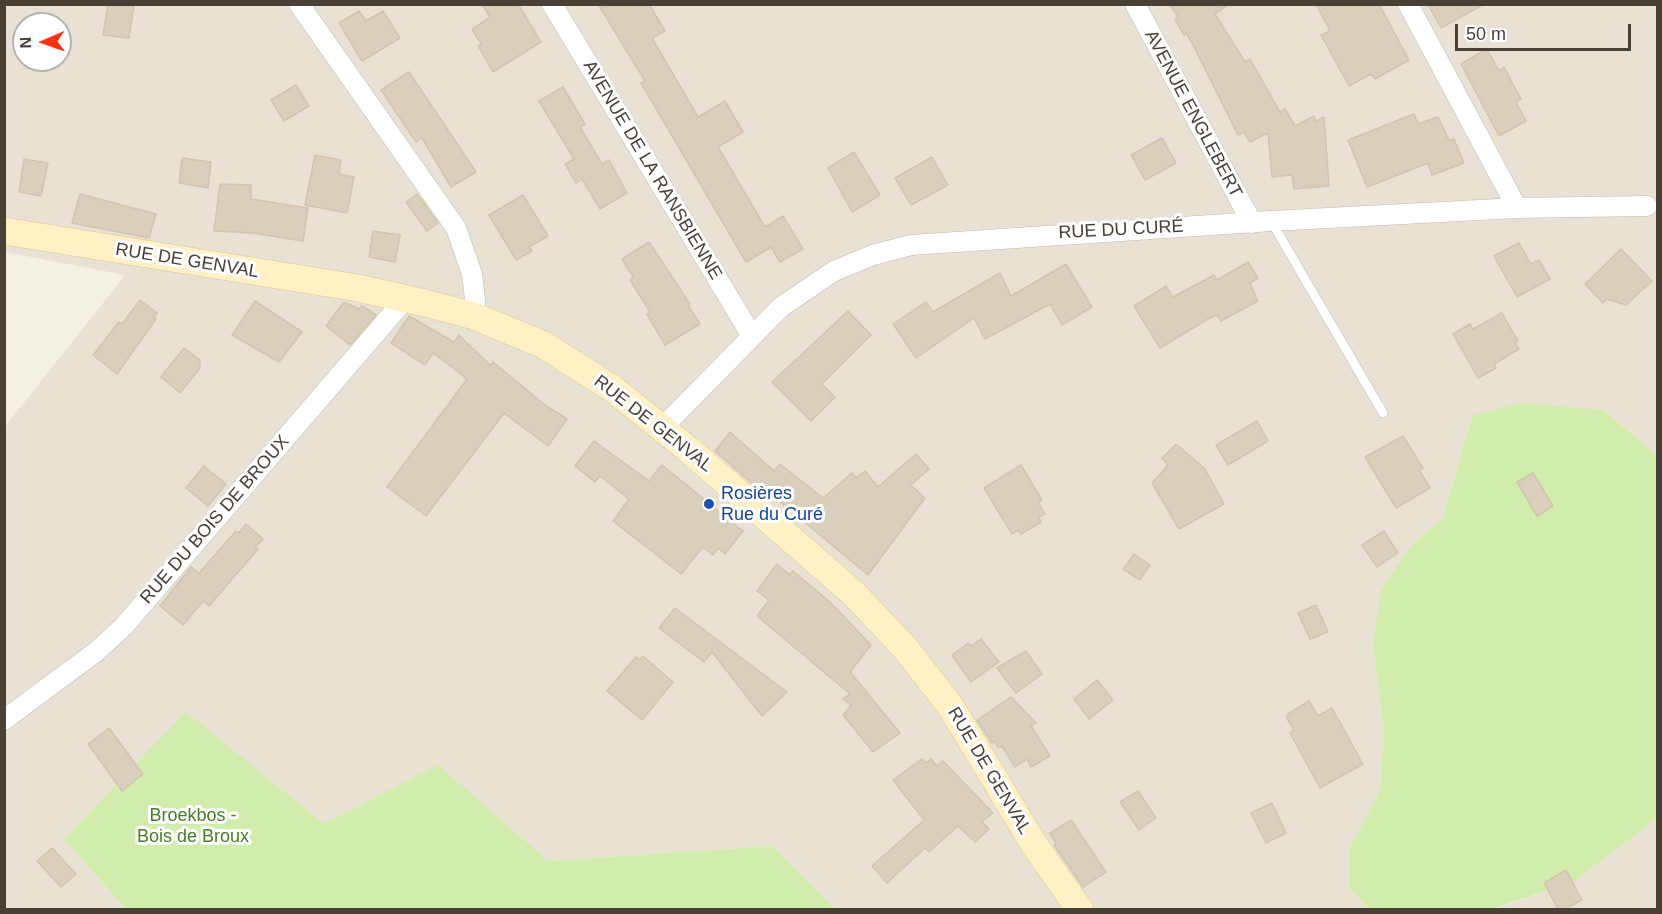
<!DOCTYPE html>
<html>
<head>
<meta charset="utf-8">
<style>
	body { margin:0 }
	#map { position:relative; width:1662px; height:914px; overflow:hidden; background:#f5f0e6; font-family:Helvetica,sans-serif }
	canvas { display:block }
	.frame { position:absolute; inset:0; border:6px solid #484035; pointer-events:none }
	.north { position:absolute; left:12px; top:12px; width:60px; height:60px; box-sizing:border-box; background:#fff; border:2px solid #b6b3ae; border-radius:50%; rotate:268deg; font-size:16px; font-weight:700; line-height:24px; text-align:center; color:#484035 }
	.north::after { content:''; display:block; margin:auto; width:21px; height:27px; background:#ff3213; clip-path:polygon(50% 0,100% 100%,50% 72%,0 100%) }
	.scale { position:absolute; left:1455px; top:24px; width:176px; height:27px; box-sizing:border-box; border:3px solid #484035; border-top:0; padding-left:8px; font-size:18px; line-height:21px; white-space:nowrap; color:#484035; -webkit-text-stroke:4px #fff; paint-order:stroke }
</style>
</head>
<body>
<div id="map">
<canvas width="1662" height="914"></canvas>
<div class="frame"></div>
<div class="north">N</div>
<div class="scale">50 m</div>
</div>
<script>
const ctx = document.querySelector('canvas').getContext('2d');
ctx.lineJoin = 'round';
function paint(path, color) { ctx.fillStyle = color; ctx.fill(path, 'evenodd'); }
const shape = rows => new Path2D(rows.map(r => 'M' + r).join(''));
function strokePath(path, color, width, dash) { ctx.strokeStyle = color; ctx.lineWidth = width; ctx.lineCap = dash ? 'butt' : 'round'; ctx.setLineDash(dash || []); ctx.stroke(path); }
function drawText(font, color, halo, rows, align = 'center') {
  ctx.font = font + ' Helvetica,sans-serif'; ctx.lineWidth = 6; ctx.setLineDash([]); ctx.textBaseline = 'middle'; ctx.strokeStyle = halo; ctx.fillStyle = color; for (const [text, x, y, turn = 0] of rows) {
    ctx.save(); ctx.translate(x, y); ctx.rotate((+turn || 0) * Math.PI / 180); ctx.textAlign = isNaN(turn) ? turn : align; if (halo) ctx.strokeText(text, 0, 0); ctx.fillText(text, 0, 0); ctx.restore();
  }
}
paint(shape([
	[5,5,1657,5,1657,455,1603,410,1472,416,1443,518,1412,545,1373,646,1384,732,1380,790,1349,850,1349,888,1369,909,835,909,772,846,548,861,437,766,324,825,186,713,64,839,126,909,5,909,4,428,125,275,5,252],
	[24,24,60,24,60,60,24,60],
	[1657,818,1657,909,1492,910,1575,881]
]), '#e9e2d4');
paint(shape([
	[1521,403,1603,410,1657,455,1657,818,1575,881,1492,909,1369,909,1349,888,1349,850,1380,790,1384,732,1373,646,1381,590,1412,545,1443,518,1472,416],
	[186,712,324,824,438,765,548,861,772,846,835,909,126,909,64,839]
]), '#d0edab');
const building = shape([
	[108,4,134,4,129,38,103,35,108,4],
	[482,4,518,4,541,42,493,72,478,46,481,44,472,29,490,17,482,4],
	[598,4,649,4,665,31,652,38,698,117,725,101,743,132,718,147,765,227,783,216,803,249,780,262,771,247,746,262,641,83,645,81,598,4],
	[1169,4,1229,4,1215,14,1245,62,1250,59,1280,112,1285,109,1295,126,1314,116,1316,121,1324,117,1329,186,1294,189,1292,175,1272,177,1268,133,1250,142,1244,132,1238,135,1192,43,1186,33,1184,35,1175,19,1178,17,1169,4],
	[1316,4,1379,4,1409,60,1375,79,1371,74,1349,86,1321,35,1330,31,1316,4],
	[1428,4,1484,4,1441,28,1428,4],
	[359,11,366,21,383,11,400,38,362,61,339,23,359,11],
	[1487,49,1499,71,1504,67,1514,86,1521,99,1516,102,1526,121,1499,136,1461,64,1487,49],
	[409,72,476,172,451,187,422,138,416,142,381,90,409,72],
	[296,85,309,106,284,121,271,100,296,85],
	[563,87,585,124,580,127,602,164,609,160,627,193,600,209,582,179,576,183,565,164,574,159,539,101,563,87],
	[1414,114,1418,124,1438,117,1449,140,1454,139,1464,163,1432,175,1428,163,1367,187,1348,140,1414,114],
	[1162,138,1176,163,1145,180,1131,155,1162,138],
	[854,152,880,195,852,212,828,168,854,152],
	[315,155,341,160,339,174,354,177,347,213,305,205,315,155],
	[932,157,948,185,911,205,895,178,932,157],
	[182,158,211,162,208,188,179,183,182,158],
	[24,159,48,163,41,196,19,192,24,159],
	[220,184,251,185,251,199,308,208,303,241,253,233,214,231,220,184],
	[80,194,156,214,149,238,72,223,80,194],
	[417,194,438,223,427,231,406,202,417,194],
	[523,195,548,236,529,247,532,251,516,260,489,215,523,195],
	[373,231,400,235,395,262,369,257,373,231],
	[649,242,690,304,688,305,700,324,665,345,647,314,650,312,630,280,633,277,622,259,649,242],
	[1519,243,1531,264,1539,260,1550,279,1517,297,1494,256,1519,243],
	[1621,249,1652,281,1626,305,1607,299,1603,303,1585,284,1621,249],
	[1248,262,1258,278,1250,283,1258,301,1221,321,1217,315,1208,319,1160,348,1134,306,1166,286,1173,297,1214,275,1217,280,1248,262],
	[1066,264,1092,307,1062,325,1050,304,985,339,974,318,916,358,893,324,926,302,933,312,1000,273,1011,296,1066,264],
	[140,300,157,313,154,317,156,319,117,374,93,355,119,322,122,324,140,300],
	[255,301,302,332,279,362,232,335,255,301],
	[344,302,359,309,362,306,376,315,350,345,326,326,344,302],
	[848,311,871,335,822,384,835,397,811,421,772,382,848,311],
	[1502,313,1518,341,1515,343,1519,349,1494,364,1496,368,1478,378,1453,334,1470,324,1473,329,1502,313],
	[409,316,454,342,459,335,490,365,493,362,545,405,567,419,548,446,504,413,426,516,387,487,467,379,433,353,425,365,391,343,409,316],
	[184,348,200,360,200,368,180,393,161,377,184,348],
	[1257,421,1268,441,1228,465,1216,445,1257,421],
	[730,432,774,471,780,464,823,498,852,473,856,478,865,471,878,487,916,454,929,469,911,485,925,498,868,575,773,496,770,499,715,451,730,432],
	[1403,436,1423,468,1419,470,1430,488,1396,508,1365,457,1403,436],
	[594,441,649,481,662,465,743,531,725,554,718,548,713,555,703,547,681,574,613,521,629,499,600,476,595,482,575,466,594,441],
	[1176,444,1205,469,1224,504,1179,529,1152,483,1168,465,1162,458,1176,444],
	[1021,465,1042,500,1038,502,1045,514,1039,518,1041,522,1021,534,1018,530,1012,534,984,488,1021,465],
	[204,466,226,484,208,506,186,488,204,466],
	[1533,473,1553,506,1537,516,1517,482,1533,473],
	[246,524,263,539,255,548,258,549,209,606,203,601,183,625,160,606,191,567,199,573,236,531,239,533,246,524],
	[1384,531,1398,553,1377,567,1362,545,1384,531],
	[1134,554,1150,565,1140,580,1123,569,1134,554],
	[777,564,790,575,793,571,831,603,871,645,850,672,900,733,873,752,843,715,851,705,843,699,850,694,757,616,769,600,757,591,777,564],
	[1316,605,1328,632,1310,639,1298,613,1316,605],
	[675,608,787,692,762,716,712,652,704,662,659,628,675,608],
	[981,639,999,662,971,682,952,655,968,643,971,646,981,639],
	[1026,651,1042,674,1016,693,997,668,1026,651],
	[643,656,673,682,642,720,607,691,636,657,639,660,643,656],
	[1097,680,1113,700,1089,719,1074,699,1097,680],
	[1011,697,1036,723,1031,726,1050,756,1031,767,1027,759,1015,767,1002,746,998,748,994,741,992,743,977,720,1011,697],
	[1309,701,1318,716,1332,708,1363,764,1320,788,1290,733,1294,730,1286,717,1288,714,1309,701],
	[109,728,143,774,122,791,88,744,109,728],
	[922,759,926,763,931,759,937,766,943,761,993,813,982,822,989,829,975,842,958,826,929,852,925,848,887,883,872,866,924,820,893,780,922,759],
	[1138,791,1156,818,1139,830,1120,802,1138,791],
	[1272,803,1286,833,1266,843,1251,813,1272,803],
	[1071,820,1106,872,1083,887,1054,845,1056,843,1050,833,1071,820],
	[52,848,76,874,61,887,37,861,52,848],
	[1566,870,1582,900,1565,909,1558,909,1544,883,1566,870]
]);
paint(building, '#dacebd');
strokePath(building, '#d3c3ad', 1.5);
const lane = shape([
	[1271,221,1383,413]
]);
const street = shape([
	[299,4,456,228,472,274,475,299,474,316],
	[552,4,752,336],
	[1135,4,1252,223],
	[1408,4,1517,208],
	[662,428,781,307,834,271,873,255,911,245,1271,221,1517,208,1647,206],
	[4,720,97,651,124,626,406,298]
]);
const secondary = shape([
	[4,231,358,288,429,304,474,316,544,345,613,389,688,449,854,594,906,649,951,707,1035,846,1080,910]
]);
strokePath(lane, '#c1b8a8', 10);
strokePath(street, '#c1b8a8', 21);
strokePath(secondary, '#d8c492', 28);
strokePath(lane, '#fff', 9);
strokePath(street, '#fff', 20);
strokePath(secondary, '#fff0c6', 27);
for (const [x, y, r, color] of [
	[709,504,6,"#1a4fb4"]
]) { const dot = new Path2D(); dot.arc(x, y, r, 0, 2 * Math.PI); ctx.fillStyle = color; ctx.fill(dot); strokePath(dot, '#fff', 2); }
drawText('18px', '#484035', '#fff', [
	["AVENUE ENGLEBERT",1193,114,62],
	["AVENUE DE LA RANSBIENNE",652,170,59],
	["RUE DU CURÉ",1121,230,-3],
	["RUE DE GENVAL",187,261,9],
	["RUE DE GENVAL",653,424,38],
	["RUE DU BOIS DE BROUX",215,520,-49],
	["RUE DE GENVAL",989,771,59]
]);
drawText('18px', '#164399', '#fff', [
	["Rosières",721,494],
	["Rue du Curé",721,515]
], 'left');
drawText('18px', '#477f22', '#fff', [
	["Broekbos -",193,816],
	["Bois de Broux",193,837]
]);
</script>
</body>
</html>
